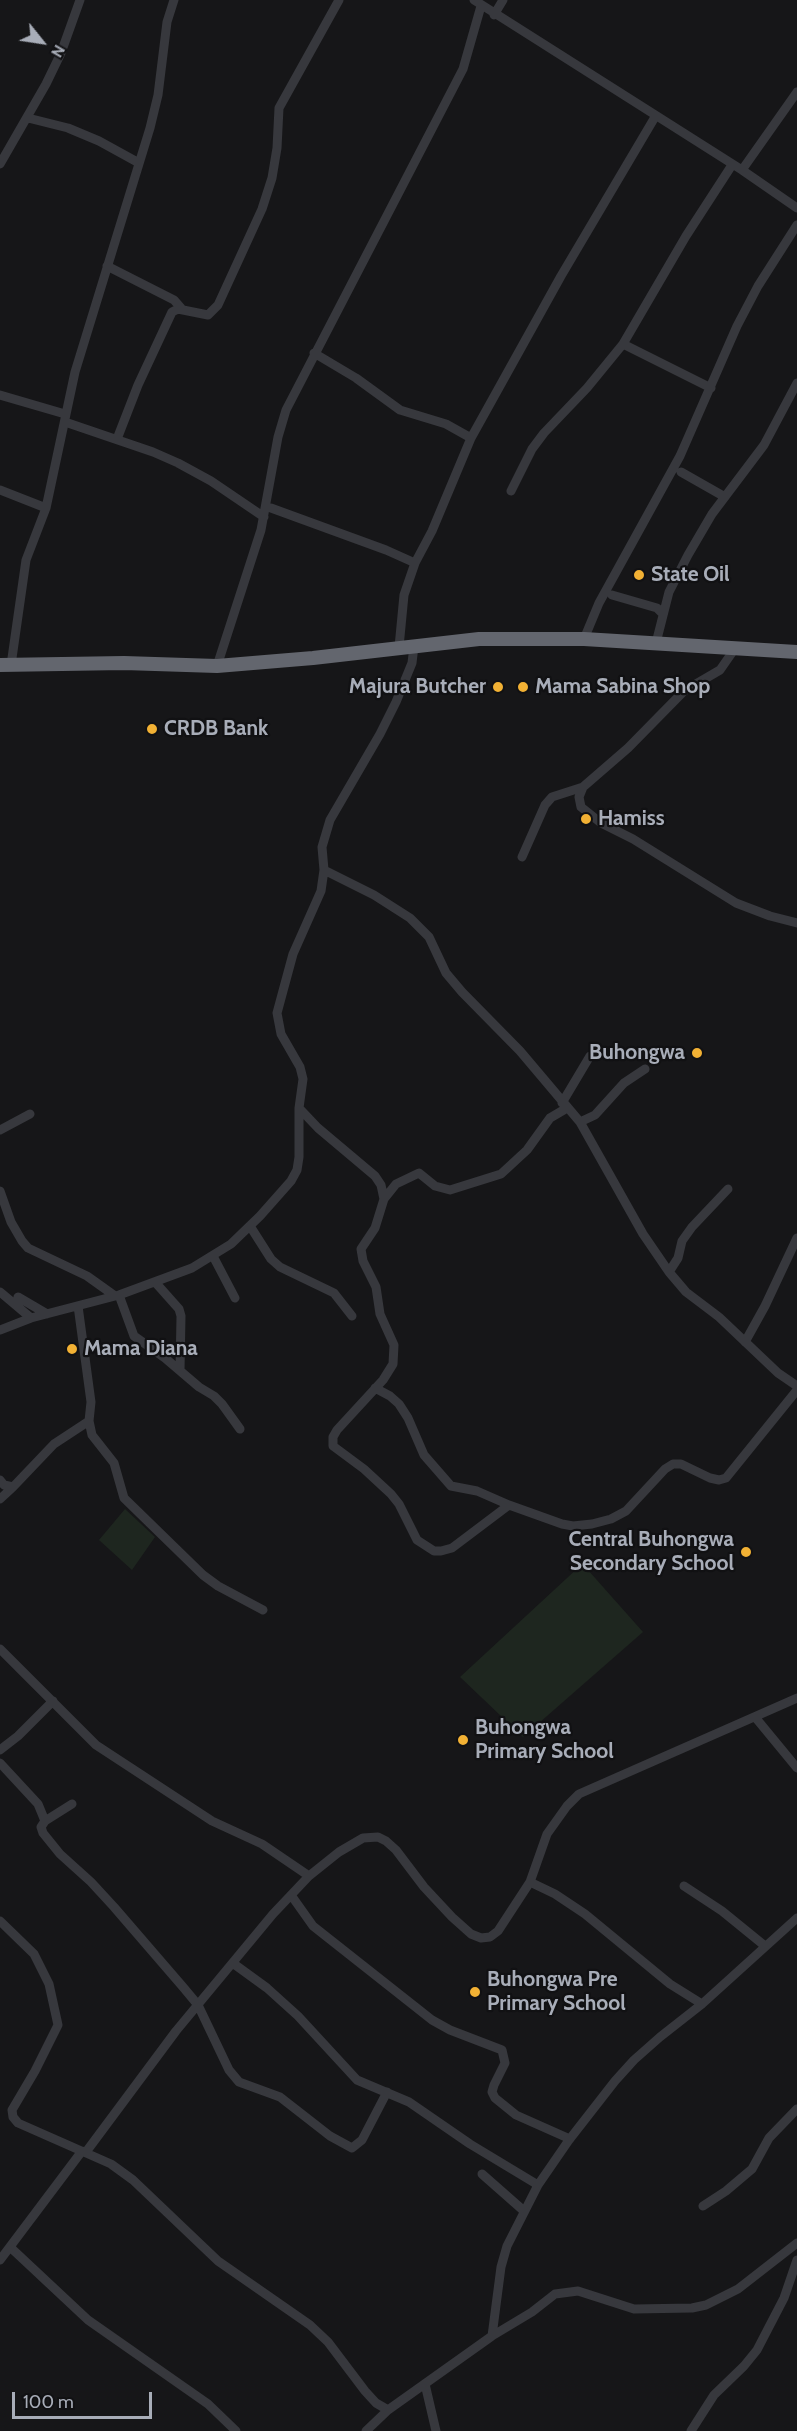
<!DOCTYPE html>
<html>
<head>
<meta charset="utf-8">
<style>
	body { margin:0 }
	#map { position:relative; width:797px; height:2431px; overflow:hidden; background:#161618; font-family:Cabin,sans-serif }
	canvas { display:block }
	.north { position:absolute; left:12px; top:12px; width:60px; height:60px; -webkit-text-stroke:4px #111113; paint-order:stroke; rotate:120deg; font-size:16px; font-weight:700; line-height:24px; text-align:center; color:#a8adb8 }
	.north::after { content:''; display:block; margin:auto; width:21px; height:27px; background:#a8adb8; clip-path:polygon(50% 0,100% 100%,50% 72%,0 100%) }
	.scale { position:absolute; left:12px; top:2392px; width:140px; height:27px; box-sizing:border-box; border:3px solid #a8adb8; border-top:0; padding-left:8px; font-size:18px; line-height:21px; white-space:nowrap; color:#a8adb8; -webkit-text-stroke:4px #111113; paint-order:stroke }
</style>
</head>
<body>
<div id="map">
<canvas width="797" height="2431"></canvas>
<div class="north">N</div>
<div class="scale">100 m</div>
</div>
<script>
const ctx = document.querySelector('canvas').getContext('2d');
ctx.lineJoin = 'round';
function paint(path, color) { ctx.fillStyle = color; ctx.fill(path, 'evenodd'); }
const shape = rows => new Path2D(rows.map(r => 'M' + r).join(''));
function strokePath(path, color, width, dash) { ctx.strokeStyle = color; ctx.lineWidth = width; ctx.lineCap = dash ? 'butt' : 'round'; ctx.setLineDash(dash || []); ctx.stroke(path); }
function drawText(font, color, halo, rows, align = 'center') {
  ctx.font = font + ' Cabin,sans-serif'; ctx.lineWidth = 4.5; ctx.setLineDash([]); ctx.textBaseline = 'middle'; ctx.strokeStyle = halo; ctx.fillStyle = color; for (const [text, x, y, turn = 0] of rows) {
    ctx.save(); ctx.translate(x, y); ctx.rotate((+turn || 0) * Math.PI / 180); ctx.textAlign = isNaN(turn) ? turn : align; if (halo) ctx.strokeText(text, 0, 0); ctx.fillText(text, 0, 0); ctx.restore();
  }
}
paint(shape([
	[125,1509,155,1537,132,1570,99,1540],
	[580,1566,586,1572,588,1570,643,1632,523,1737,460,1677]
]), '#1e261f');
strokePath(shape([
	[474,0,742,170,797,208],
	[494,15,503,0],
	[28,118,68,128,99,141,139,163],
	[0,164,46,84,61,53,80,0],
	[742,170,797,92],
	[107,266,174,300,181,308,178,309],
	[623,344,711,388],
	[314,353,356,378,400,410,446,424,471,438],
	[0,395,65,414],
	[65,422,153,452,178,463,211,481,264,517],
	[117,439,138,385,172,312,178,309,208,315,218,305,262,209,272,178,277,148,279,108,339,0],
	[681,472,725,497],
	[0,490,46,508],
	[511,491,532,449,544,433,587,388,623,344,686,236,732,165],
	[271,508,386,550,415,563],
	[612,595,657,608,663,614],
	[584,639,599,603,680,456,737,326,758,286,797,225],
	[656,643,669,592,688,555,712,514,764,445,797,383],
	[414,646,412,663,396,702,380,734,330,820,322,847,324,870,374,895,410,918,429,937,446,973,462,992,520,1051,580,1122,643,1234,669,1272,686,1292,719,1317,778,1373,797,1386],
	[399,647,404,595,415,563,432,531,471,438,561,276,655,117],
	[736,647,720,670,684,691,628,748,583,787,579,797,581,807,601,823,633,839,736,903,770,916,797,923],
	[11,665,26,560,46,508,75,372,150,128,158,95,167,22,174,0],
	[217,666,261,530,278,437,286,410,463,69,481,6],
	[522,857,545,805,552,797,583,787],
	[562,1103,590,1056],
	[299,1108,318,1128,375,1176,381,1185,384,1199],
	[567,1108,550,1118,527,1150,501,1174,450,1190,435,1186,419,1173,396,1184,384,1199,375,1228,361,1249,363,1261,376,1287,380,1314,394,1345,393,1364,383,1380,337,1430,333,1437,333,1446,364,1469,391,1494,399,1504,417,1540,434,1551,441,1551,452,1548,509,1505,562,1524,573,1526,592,1524,611,1519,626,1511,665,1469,673,1464,681,1464,710,1478,719,1480,726,1478,797,1390],
	[580,1122,595,1115,624,1083,645,1069],
	[0,1130,30,1114],
	[0,1191,11,1222,22,1241,28,1248,87,1276,115,1296],
	[250,1226,271,1259,280,1267,334,1293,352,1316],
	[213,1256,235,1298],
	[669,1272,678,1258,682,1241,692,1227,728,1189],
	[155,1282,179,1309,181,1316,180,1371],
	[0,1292,31,1318],
	[119,1295,134,1336,165,1358,199,1387,214,1396,222,1404,240,1429],
	[18,1297,47,1314],
	[78,1306,91,1402,89,1421,92,1435,114,1463,124,1498,203,1575,218,1586,263,1610],
	[0,1330,31,1318,119,1295,192,1268,231,1244,260,1216,291,1181,297,1170,299,1157,299,1108,303,1079,300,1067,281,1034,277,1013,293,954,321,891,324,870],
	[745,1342,765,1306,797,1238],
	[375,1388,390,1396,399,1404,408,1418,424,1455,451,1486,477,1491,509,1505],
	[0,1480,4,1485,13,1487,54,1444,89,1421],
	[0,1499,13,1487],
	[0,1649,96,1745,212,1821,262,1844,309,1876],
	[755,1717,797,1768],
	[0,1750,18,1736,53,1701],
	[0,1763,38,1804,45,1821],
	[72,1804,45,1821,41,1827,43,1833,60,1854,91,1882,114,1907,183,1987,198,2005,229,2070,239,2082,280,2097,330,2136,352,2148,362,2140,387,2092],
	[530,1882,555,1894,585,1914,670,1984,702,2004],
	[684,1886,722,1911,765,1946],
	[291,1895,313,1926,432,2020,450,2030,502,2050,505,2063,494,2085,492,2092,495,2098,516,2115,570,2139],
	[0,1921,34,1954,49,1984,58,2025,35,2071,12,2110,13,2117,18,2123,111,2164,133,2180,218,2261,310,2325,328,2342,365,2391,376,2403,388,2410],
	[234,1964,267,1988,298,2016,357,2080,409,2102,470,2144,538,2185],
	[86,2152,176,2031,273,1914,309,1876,339,1852,363,1838,378,1837,386,1841,396,1850,424,1887,452,1917,471,1934,481,1938,490,1937,498,1931,530,1882,547,1834,567,1806,579,1794,797,1698],
	[482,2174,524,2211],
	[703,2206,726,2191,752,2169,769,2138,797,2109],
	[10,2247,88,2320,208,2404,236,2431],
	[0,2260,82,2151],
	[492,2336,501,2267,507,2246,538,2185,569,2140,615,2081,634,2060,660,2037,702,2004,797,1918],
	[425,2384,436,2431],
	[366,2431,388,2410,492,2336,532,2312,555,2294,578,2291,634,2309,692,2308,706,2305,738,2289,797,2243],
	[691,2431,714,2395,744,2366,757,2350,784,2298,797,2260]
]), '#37383d', 9);
strokePath(shape([
	[0,665,124,663,217,666,313,658,479,639,584,639,797,652]
]), '#63666e', 14);
for (const [x, y, r, color] of [
	[639,575,6,"#f2b134"],
	[498,687,6,"#f2b134"],
	[523,687,6,"#f2b134"],
	[152,729,6,"#f2b134"],
	[586,819,6,"#f2b134"],
	[697,1053,6,"#f2b134"],
	[72,1349,6,"#f2b134"],
	[746,1552,6,"#f2b134"],
	[463,1740,6,"#f2b134"],
	[475,1992,6,"#f2b134"]
]) { const dot = new Path2D(); dot.arc(x, y, r, 0, 2 * Math.PI); ctx.fillStyle = color; ctx.fill(dot); strokePath(dot, '#111113', 2); }
drawText('bold 21px', '#a8adb8', '#111113', [
	["State Oil",651,575],
	["Majura Butcher",486,687,"right"],
	["Mama Sabina Shop",535,687],
	["CRDB Bank",164,729],
	["Hamiss",598,819],
	["Buhongwa",685,1053,"right"],
	["Mama Diana",84,1349],
	["Central Buhongwa",734,1540,"right"],
	["Secondary School",734,1564,"right"],
	["Buhongwa",475,1728],
	["Primary School",475,1752],
	["Buhongwa Pre",487,1980],
	["Primary School",487,2004]
], 'left');
</script>
</body>
</html>
